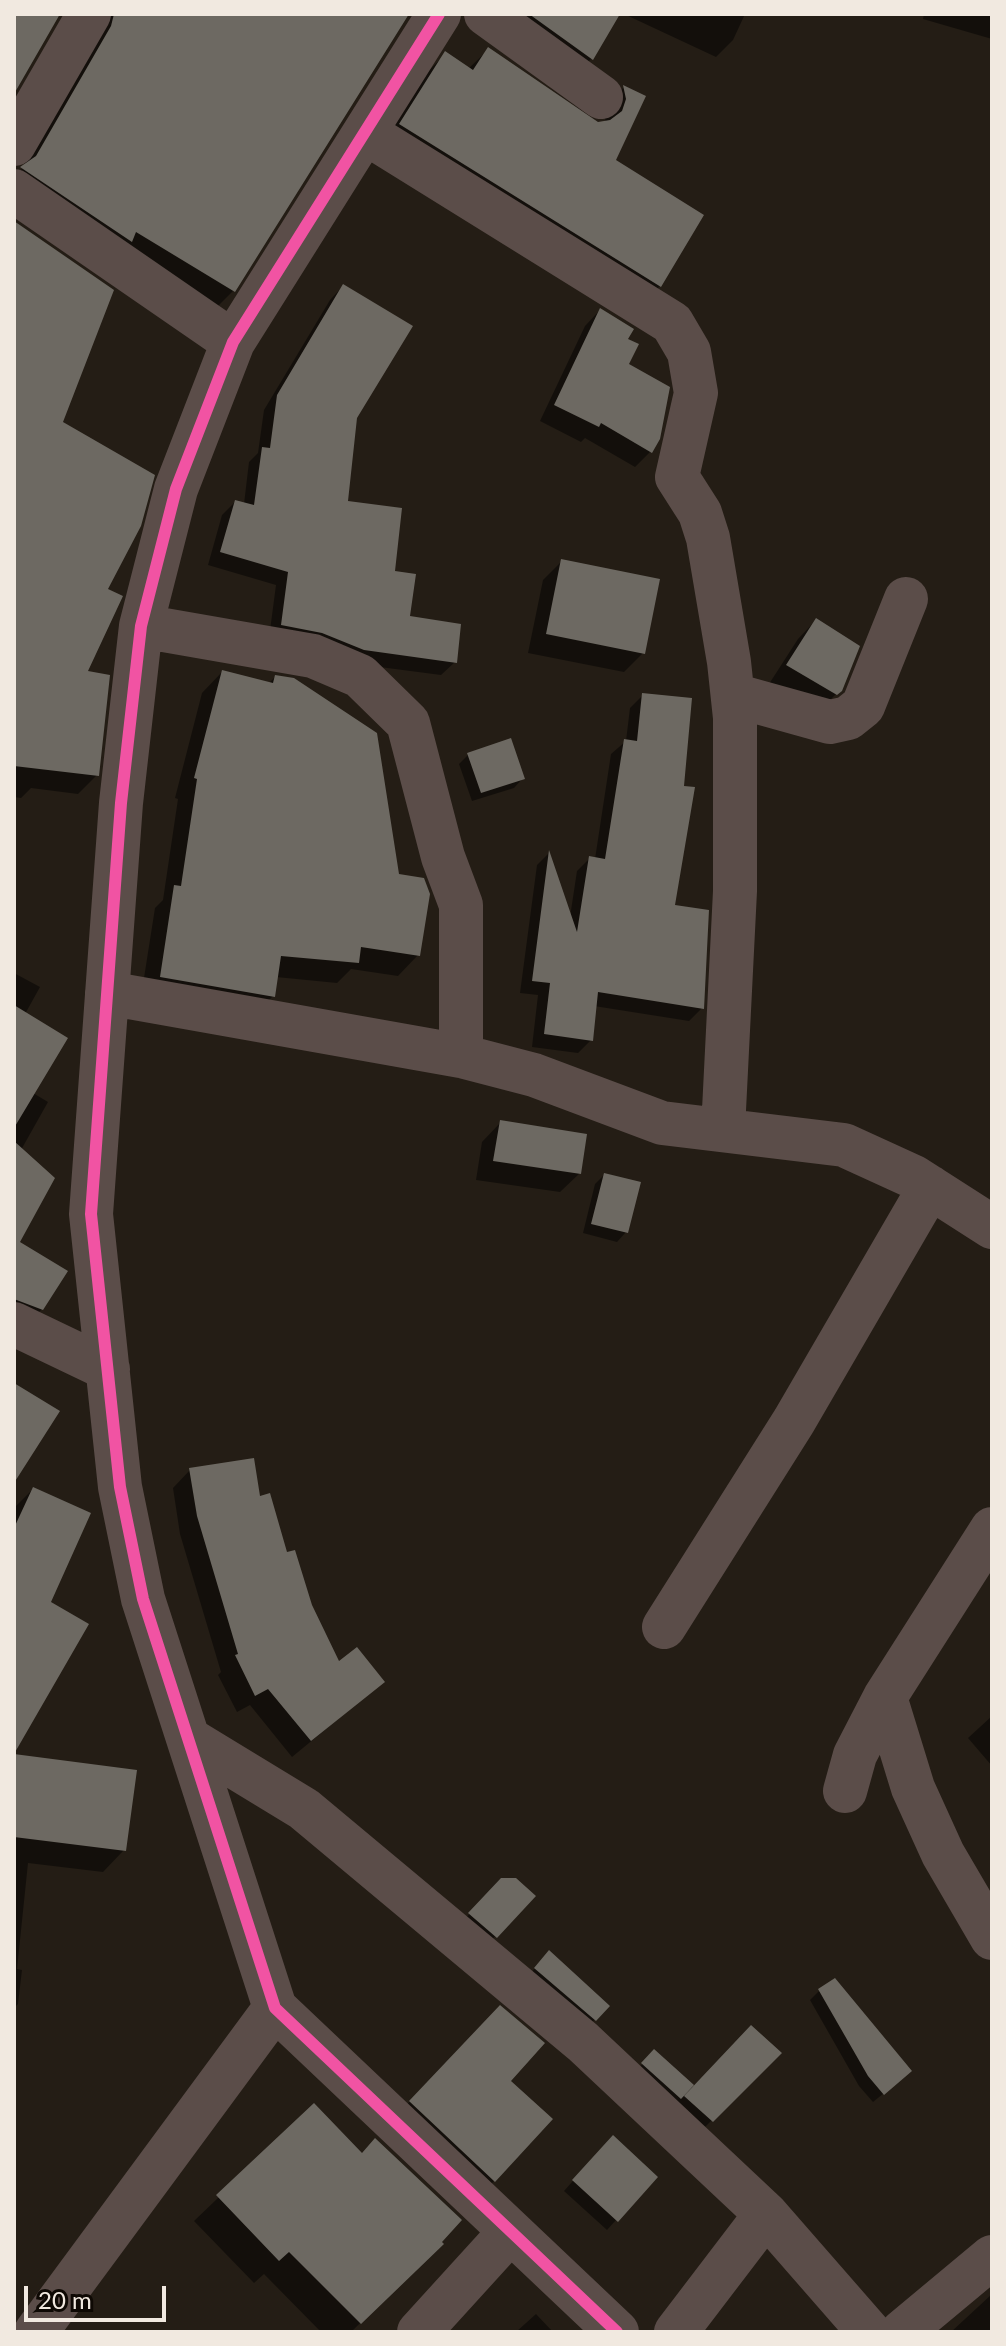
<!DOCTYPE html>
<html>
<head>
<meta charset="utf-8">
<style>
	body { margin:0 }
	#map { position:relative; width:1006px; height:2346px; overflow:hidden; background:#241d15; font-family:Lato,sans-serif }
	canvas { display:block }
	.frame { position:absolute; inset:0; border:16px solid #f1e9e0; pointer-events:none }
	.scale { position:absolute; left:24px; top:2286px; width:142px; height:36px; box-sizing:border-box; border:4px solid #f1e9e0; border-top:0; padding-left:10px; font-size:24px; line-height:28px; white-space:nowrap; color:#f1e9e0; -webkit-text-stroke:6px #0e0904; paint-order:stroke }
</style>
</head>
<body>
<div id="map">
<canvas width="1006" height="2346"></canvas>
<div class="frame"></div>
<div class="scale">20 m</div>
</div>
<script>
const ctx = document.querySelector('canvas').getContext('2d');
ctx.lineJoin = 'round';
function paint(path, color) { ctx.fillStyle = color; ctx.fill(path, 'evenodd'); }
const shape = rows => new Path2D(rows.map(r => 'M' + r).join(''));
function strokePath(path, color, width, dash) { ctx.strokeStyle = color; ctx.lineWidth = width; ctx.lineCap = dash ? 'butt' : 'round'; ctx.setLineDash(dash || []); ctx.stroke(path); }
paint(shape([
	[109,14,407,14,234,290,215,309,16,179],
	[506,14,618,14,591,59,574,76],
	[624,14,745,14,733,40,716,57],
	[924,14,992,14,992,39,923,19],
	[489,49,597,124,606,123,603,108,623,88,643,97,614,160,660,286,639,307,380,146,424,75,446,54,468,69],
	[14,230,106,589,86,673,97,775,78,794,31,788,21,798,14,797],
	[343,286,355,417,346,503,408,617,455,662,441,675,349,663,269,638,276,585,208,565,222,515,235,502,244,504,249,462,258,453,264,410,330,300],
	[600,310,625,340,627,365,650,452,635,467,585,438,581,442,540,421,585,326],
	[562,561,643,653,624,672,528,653,543,580],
	[816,620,841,689,821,709,769,684,798,639],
	[222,672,268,684,275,677,398,876,418,955,398,976,351,969,337,983,276,977,273,996,253,1016,141,997,155,908,163,900,178,799,175,798,202,693],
	[643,695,672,907,702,1008,689,1021,594,1006,591,1040,578,1053,532,1047,538,995,520,993,537,865,548,854,570,917,577,871,590,858,595,859,611,754,626,741,630,708],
	[468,755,523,778,514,788,472,801,459,764],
	[14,973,40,987,25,1014,33,1093,48,1102,21,1150,17,1243,42,1309,23,1328,14,1324],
	[501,1122,580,1173,560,1192,476,1180,482,1142],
	[604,1175,626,1232,617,1242,583,1233,595,1184],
	[190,1470,259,1498,338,1664,383,1682,292,1757,250,1705,237,1712,218,1675,221,1672,180,1534,173,1488],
	[33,1489,48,1603,14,1749,14,1508],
	[992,1716,992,1766,968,1738],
	[14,1756,124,1850,103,1872,28,1863,17,1969,22,1970,18,2004,14,2008],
	[502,1880,533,1896,486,1946,460,1924],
	[540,1962,607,2006,586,2029,526,1979],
	[819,1991,900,2080,873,2102,859,2086,810,2000],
	[484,2024,508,2081,494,2181,478,2197,394,2118],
	[654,2052,694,2088,779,2053,702,2130,634,2073],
	[314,2106,441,2244,351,2332,321,2332,264,2274,254,2283,194,2221],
	[603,2147,616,2220,607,2230,564,2191],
	[992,2294,992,2332,951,2332],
	[536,2314,553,2332,516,2332]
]), '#0007');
paint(shape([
	[14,14,60,14,14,94],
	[114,14,409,14,235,292,136,232,132,242,20,167,36,156,111,26],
	[529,14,620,14,593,60],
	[488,47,598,122,610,120,622,111,626,99,623,85,646,96,616,160,704,215,661,287,399,124,445,51,473,70],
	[14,221,114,290,63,422,155,475,141,526,108,589,123,596,88,671,110,675,99,776,14,766],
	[343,284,413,326,357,418,348,501,402,508,395,571,416,574,410,616,461,624,457,663,364,650,322,633,281,625,288,572,220,552,235,500,254,505,262,447,270,448,277,395],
	[600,308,634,329,628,339,639,344,629,364,670,387,660,439,652,453,601,423,599,427,554,405],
	[561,559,660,579,645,654,546,634],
	[816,618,860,646,842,691,837,695,786,665],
	[222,670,273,683,275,675,294,678,377,733,399,874,424,878,430,894,420,956,361,947,359,963,281,956,275,997,160,977,174,885,181,886,197,779,194,778],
	[642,693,692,698,684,786,695,787,675,905,709,910,704,1009,598,992,593,1041,544,1034,550,983,532,981,549,850,577,932,589,856,605,859,624,739,637,741],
	[511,738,525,779,481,793,467,753],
	[14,1005,68,1038,14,1128],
	[500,1120,587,1134,581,1174,493,1161],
	[14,1141,55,1178,20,1242,68,1271,43,1310,14,1299],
	[604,1173,641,1182,628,1233,591,1224],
	[14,1383,60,1411,14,1483],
	[254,1458,260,1496,270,1493,287,1552,295,1550,312,1605,339,1661,357,1647,385,1682,311,1741,268,1689,255,1696,235,1655,238,1654,197,1516,189,1468],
	[33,1487,91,1513,51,1602,89,1624,14,1754,14,1528],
	[14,1754,137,1770,126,1851,14,1837],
	[501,1878,516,1878,536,1896,497,1938,468,1913],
	[549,1950,610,2006,596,2021,534,1968],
	[835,1978,912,2071,884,2095,868,2076,818,1989],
	[500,2005,545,2043,511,2081,553,2119,495,2182,409,2101],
	[751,2025,782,2053,713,2122,684,2096],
	[654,2049,694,2085,681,2099,641,2063],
	[314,2103,362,2153,375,2138,462,2220,442,2242,444,2244,361,2324,289,2252,279,2261,216,2195],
	[613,2135,658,2177,618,2222,572,2180]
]), '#6d6962');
strokePath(shape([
	[439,14,233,342,176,489,141,626,121,803,91,1214,120,1487,143,1599,275,2008,617,2332],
	[486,14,601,97],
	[366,133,672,323,689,352,696,393,677,477,700,513,708,538,729,662,735,718,735,891,723,1130],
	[14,144,89,14],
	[14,191,233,342],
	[141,626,313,656,360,676,408,723,443,857,461,905,461,1056,534,1075,662,1123,844,1145,914,1177,992,1227],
	[733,695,830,722,848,718,863,706,906,599],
	[107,993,461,1056],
	[14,1324,108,1369],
	[664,1627,794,1421,930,1187],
	[885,1697,913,1788,943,1854,992,1938],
	[189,1739,304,1809,583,2042,766,2214,869,2332],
	[845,1791,855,1755,885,1697,992,1529],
	[36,2332,275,2008],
	[419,2332,510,2232],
	[676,2332,766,2214],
	[902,2332,992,2257]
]), '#5b4d49', 44);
strokePath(shape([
	[439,14,233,342,176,489,141,626,121,803,91,1214,120,1487,143,1599,275,2008,617,2332]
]), '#f153a3', 12);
</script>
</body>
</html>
